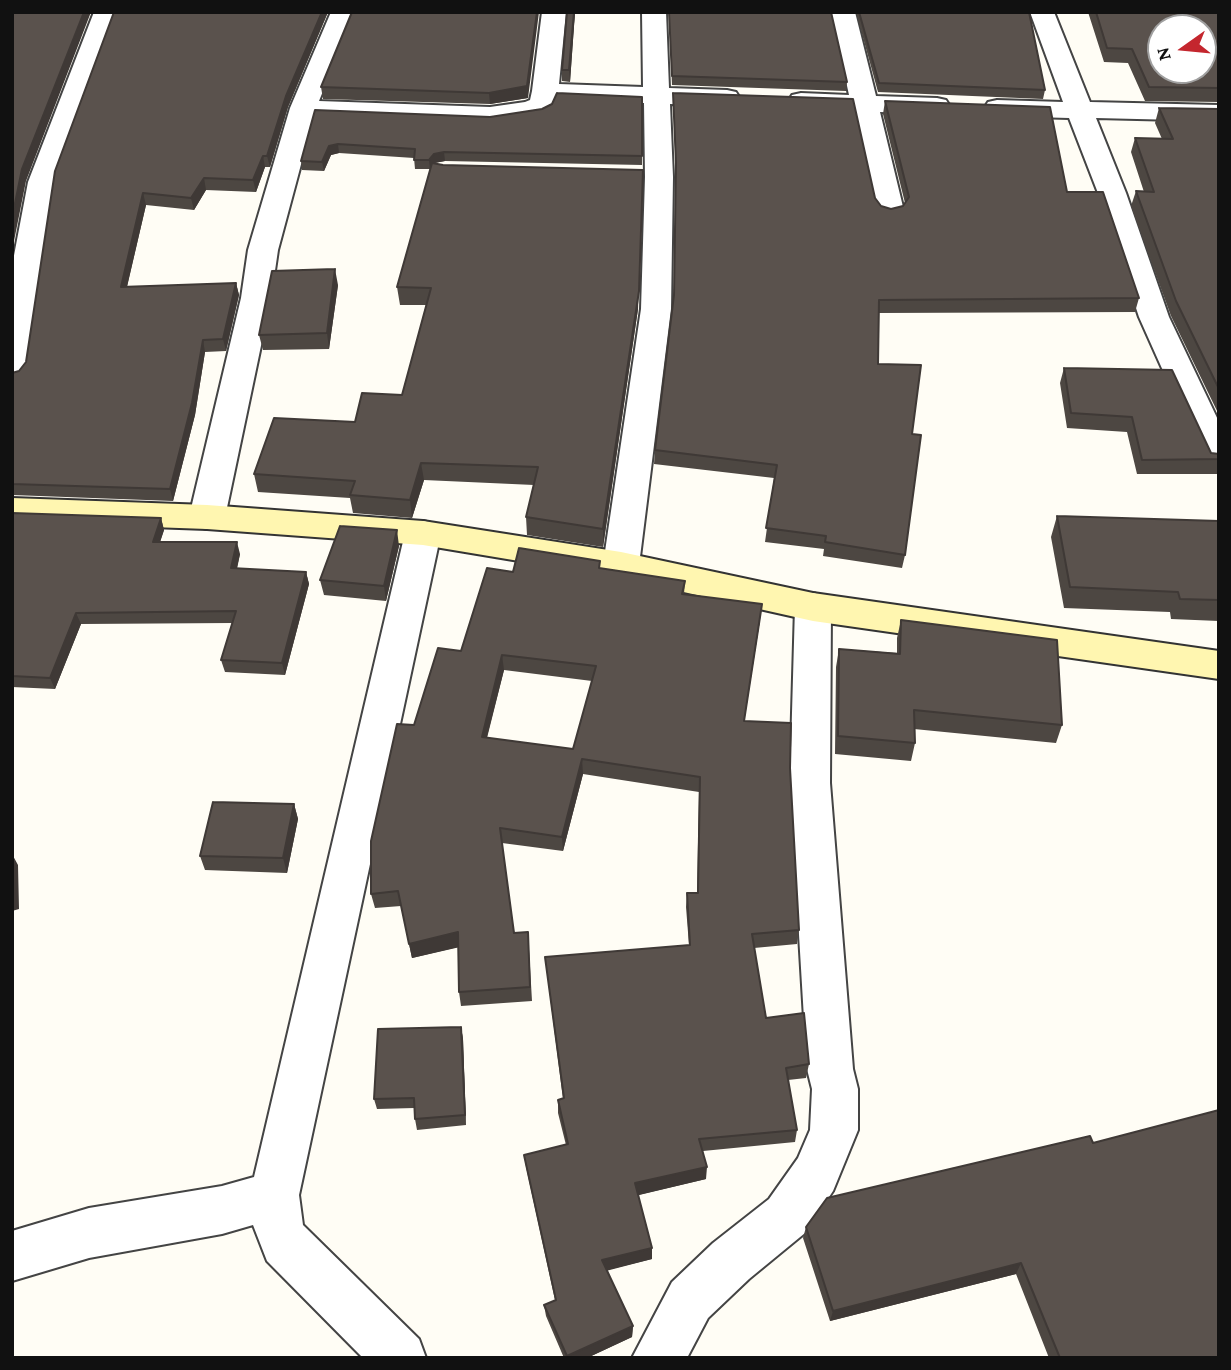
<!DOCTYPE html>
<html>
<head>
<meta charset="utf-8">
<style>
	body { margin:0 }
	#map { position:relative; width:1231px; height:1370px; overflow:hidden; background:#fffdf5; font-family:"Crimson Pro",serif }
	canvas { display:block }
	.frame { position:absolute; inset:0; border:14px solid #111; pointer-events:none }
	.north { position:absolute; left:1147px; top:14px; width:70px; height:70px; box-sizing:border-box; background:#fff; border:2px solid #a0a0a0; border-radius:50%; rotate:255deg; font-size:19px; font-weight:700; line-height:28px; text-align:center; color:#111 }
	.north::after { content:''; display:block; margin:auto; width:24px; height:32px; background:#c4262e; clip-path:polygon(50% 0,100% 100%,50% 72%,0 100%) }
</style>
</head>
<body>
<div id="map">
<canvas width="1231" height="1370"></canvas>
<div class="frame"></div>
<div class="north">N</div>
</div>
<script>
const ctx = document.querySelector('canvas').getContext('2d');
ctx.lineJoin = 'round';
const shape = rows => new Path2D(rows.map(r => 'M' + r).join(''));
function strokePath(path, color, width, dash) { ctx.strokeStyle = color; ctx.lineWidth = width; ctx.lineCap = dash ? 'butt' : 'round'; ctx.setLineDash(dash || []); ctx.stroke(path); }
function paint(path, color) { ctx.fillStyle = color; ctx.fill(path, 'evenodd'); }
const street = shape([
	[94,12,118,12,56,182,47,232,28,373,23,380,12,383,12,266,28,182,94,12],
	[331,12,355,12,319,101,490,107,525,102,530,100,532,91,542,12,566,12,559,84,643,87,642,12,666,12,669,88,727,90,736,92,740,98,736,104,727,106,670,104,673,177,671,309,639,565,634,574,621,578,608,574,603,565,641,309,645,177,644,103,556,99,551,110,541,115,490,123,314,116,278,250,271,298,225,517,219,526,207,529,195,526,189,517,241,298,248,250,290,108,331,12],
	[831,12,855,12,876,96,937,98,946,100,950,106,946,112,937,114,880,112,904,211,900,217,890,220,880,217,876,211,853,111,801,109,792,107,788,101,792,95,801,93,849,95,831,12],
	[1030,12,1054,12,1090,102,1219,105,1219,121,1096,118,1126,193,1169,317,1219,422,1219,469,1207,466,1202,458,1139,317,1098,193,1069,118,997,116,988,114,984,108,988,102,997,100,1063,102,1030,12],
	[423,521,435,524,441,533,299,1195,303,1225,419,1339,426,1358,363,1358,267,1261,253,1225,222,1234,89,1258,12,1281,12,1231,89,1208,222,1186,254,1177,405,533,411,524,423,521],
	[813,593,826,597,831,607,830,783,853,1069,858,1089,858,1130,833,1191,805,1233,749,1279,708,1318,687,1358,632,1358,672,1282,713,1243,769,1199,798,1158,810,1130,812,1089,807,1069,790,783,795,607,800,597,813,593]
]);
const secondary = shape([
	[12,498,207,505,423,521,621,552,813,593,1219,651,1219,679,813,621,621,578,423,545,207,529,12,522,12,498]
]);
strokePath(street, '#444', 4);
strokePath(secondary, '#333', 4);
paint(street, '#fff');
paint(secondary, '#fff6b0');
paint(shape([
	[114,12,328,12,288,107,270,167,265,167,256,192,206,190,194,210,146,205,127,287,236,283,239,295,226,351,205,352,195,415,173,501,12,495,12,373,19,371,26,362],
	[352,12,528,98,490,104,323,99,321,87],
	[567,12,575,12,570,82,562,81,562,70],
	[669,12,831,12,847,82,846,91,672,85],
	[856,12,1029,12,1045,90,1043,99,878,92],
	[1088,12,1219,12,1219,102,1145,101,1128,63,1104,62],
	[673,93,875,198,881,206,891,209,903,206,905,203,883,114,885,101,1067,192,1139,298,1135,312,879,313,878,364,912,434,905,555,902,568,823,556,824,549,765,542,774,478,654,464,655,450,674,298,676,177],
	[642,97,642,165,445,161,435,163,638,309,603,547,527,535,526,517,534,485,424,480,412,518,353,513,350,498,258,492,254,474,355,422,402,395,426,305,400,305,397,287,430,169,415,169,414,158,339,153,331,155,324,171,302,170,301,161,315,110,490,117],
	[1159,108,1219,109,1219,415,1171,316,1131,206,1136,191,1144,192,1131,152,1135,138,1162,139,1155,123],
	[338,285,329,349,263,350,259,335],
	[1064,368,1211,453,1219,454,1219,474,1137,474,1127,432,1067,428,1060,383],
	[12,513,161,518,164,530,160,542,240,554,237,569,306,572,309,584,285,675,225,672,221,660,232,623,81,624,55,689,12,687],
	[1057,516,1219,521,1219,621,1171,619,1170,612,1064,608,1051,537],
	[399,546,386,601,324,595,320,580],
	[600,568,685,581,684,594,760,620,744,721,790,768,799,930,797,944,754,948,766,1018,809,1064,806,1078,788,1080,797,1130,795,1142,703,1151,706,1179,638,1195,652,1259,607,1270,633,1326,632,1337,587,1358,564,1358,546,1316,544,1305,555,1300,526,1167,524,1155,566,1145,558,1113,558,1100,563,1099,545,957,689,945,686,907,687,893,697,893,699,792,583,774,563,851,502,843,514,933,528,932,532,1001,461,1006,459,992,458,947,412,958,401,906,375,908,371,894,414,725,461,651,513,572],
	[504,670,592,681,573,749,487,738],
	[901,620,1062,725,1056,743,914,729,915,743,911,761,835,754,836,667,839,649,897,653,897,638],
	[294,804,298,819,287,873,205,870,200,856],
	[461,1027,463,1039,466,1125,417,1130,415,1119,414,1108,377,1109,374,1099],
	[1093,1143,1219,1358,1049,1358,1016,1274,830,1321,803,1238,806,1227]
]), '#4d4742');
paint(shape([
	[84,12,91,12,26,181,12,251,12,218,22,169],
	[322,12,328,12,288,107,270,167,267,156,286,96],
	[537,12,539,12,528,98,490,104,489,93],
	[574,12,575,12,570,82,569,70],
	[338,144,339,153,331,155,324,171,322,162,329,146],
	[444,152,445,161,434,163,430,169,429,160,434,154],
	[263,156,265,167,256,192,253,180],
	[643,170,638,309,603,547,603,529],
	[204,178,206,190,194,210,191,198],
	[143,193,146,205,124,299,121,287],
	[335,269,338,285,329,349,327,333],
	[236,283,239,295,226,351,223,339],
	[203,340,205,352,195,415,173,501,170,489],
	[421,463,424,480,412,518,410,500],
	[161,518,164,530,156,554,153,542],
	[397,530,399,546,386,601,384,586],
	[237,542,240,554,234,580,231,568],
	[306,572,309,584,285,675,282,663],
	[762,604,760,620,742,736,744,721],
	[76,613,81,624,55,689,50,678],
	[502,655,504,670,483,752,482,737],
	[582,759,583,774,563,851,562,837],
	[294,804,298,819,287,873,283,858],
	[12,854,18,865,19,909,12,911],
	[458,932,460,947,412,958,409,944],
	[461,1027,463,1039,466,1125,465,1115],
	[707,1167,706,1179,635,1196,635,1183],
	[652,1248,652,1259,602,1272,602,1260],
	[1021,1263,1016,1274,830,1321,833,1311],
	[633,1326,632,1337,587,1358,567,1358,567,1356]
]), '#3f3936');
const building = shape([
	[12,12,84,12,22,169,12,218,12,12],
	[114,12,322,12,286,96,267,156,263,156,253,180,204,178,191,198,143,193,121,287,236,283,223,339,203,340,192,403,170,489,12,484,12,373,19,371,26,362,55,171,114,12],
	[352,12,537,12,527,86,489,93,321,87,352,12],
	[567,12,574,12,569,70,562,70,567,12],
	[669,12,831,12,847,82,672,76,669,12],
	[859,12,1029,12,1045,90,879,83,859,12],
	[1096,12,1219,12,1219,88,1149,87,1132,49,1107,48,1096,12],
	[1161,28,1203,28,1203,70,1161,70,1161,28],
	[557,93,642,97,642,156,444,152,434,154,429,160,414,160,415,149,338,144,329,146,322,162,301,161,315,110,490,117,542,109,552,104,557,93],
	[673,93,853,99,875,198,881,206,891,209,903,206,909,197,885,101,1050,107,1067,192,1103,192,1139,298,879,300,878,364,921,365,912,434,921,435,905,555,825,542,826,536,766,528,777,465,655,450,674,295,676,163,673,93],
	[1159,108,1219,109,1219,389,1176,301,1136,191,1154,192,1135,138,1173,139,1159,108],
	[432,163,443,165,643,170,639,291,603,529,526,517,538,467,421,463,410,500,350,495,355,481,254,474,274,418,355,422,362,393,402,395,431,288,397,287,432,163],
	[335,269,327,333,259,335,272,271,335,269],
	[1064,368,1172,370,1211,453,1219,454,1219,459,1142,460,1132,417,1071,413,1064,368],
	[12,513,161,518,153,542,237,542,231,568,306,572,282,663,221,660,236,611,76,613,50,678,12,676,12,513],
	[1057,516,1219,521,1219,600,1180,599,1178,592,1070,587,1057,516],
	[340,526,397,530,384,586,320,580,340,526],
	[519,548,600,561,599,568,685,581,682,594,762,604,744,721,791,723,790,768,799,930,752,934,766,1018,804,1013,809,1064,786,1068,797,1130,699,1139,707,1167,635,1183,652,1248,602,1260,633,1326,567,1356,544,1305,556,1300,524,1155,568,1144,558,1100,564,1098,545,957,690,945,687,893,698,893,700,777,582,759,562,837,500,828,514,933,528,932,530,987,459,992,458,932,409,944,398,891,371,894,371,841,397,724,414,725,438,648,461,651,487,568,513,572,519,548],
	[502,655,596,666,573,749,482,737,502,655],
	[901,620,1057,640,1062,725,914,710,915,743,838,736,839,649,900,654,901,620],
	[213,802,294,804,283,858,200,856,213,802],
	[461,1027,465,1115,415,1119,414,1098,374,1099,378,1029,461,1027],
	[1219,1110,1219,1358,1060,1358,1021,1263,833,1311,806,1227,827,1198,1090,1136,1093,1143,1219,1110]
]);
paint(building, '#5a524d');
strokePath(building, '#3f3936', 2);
</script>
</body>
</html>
